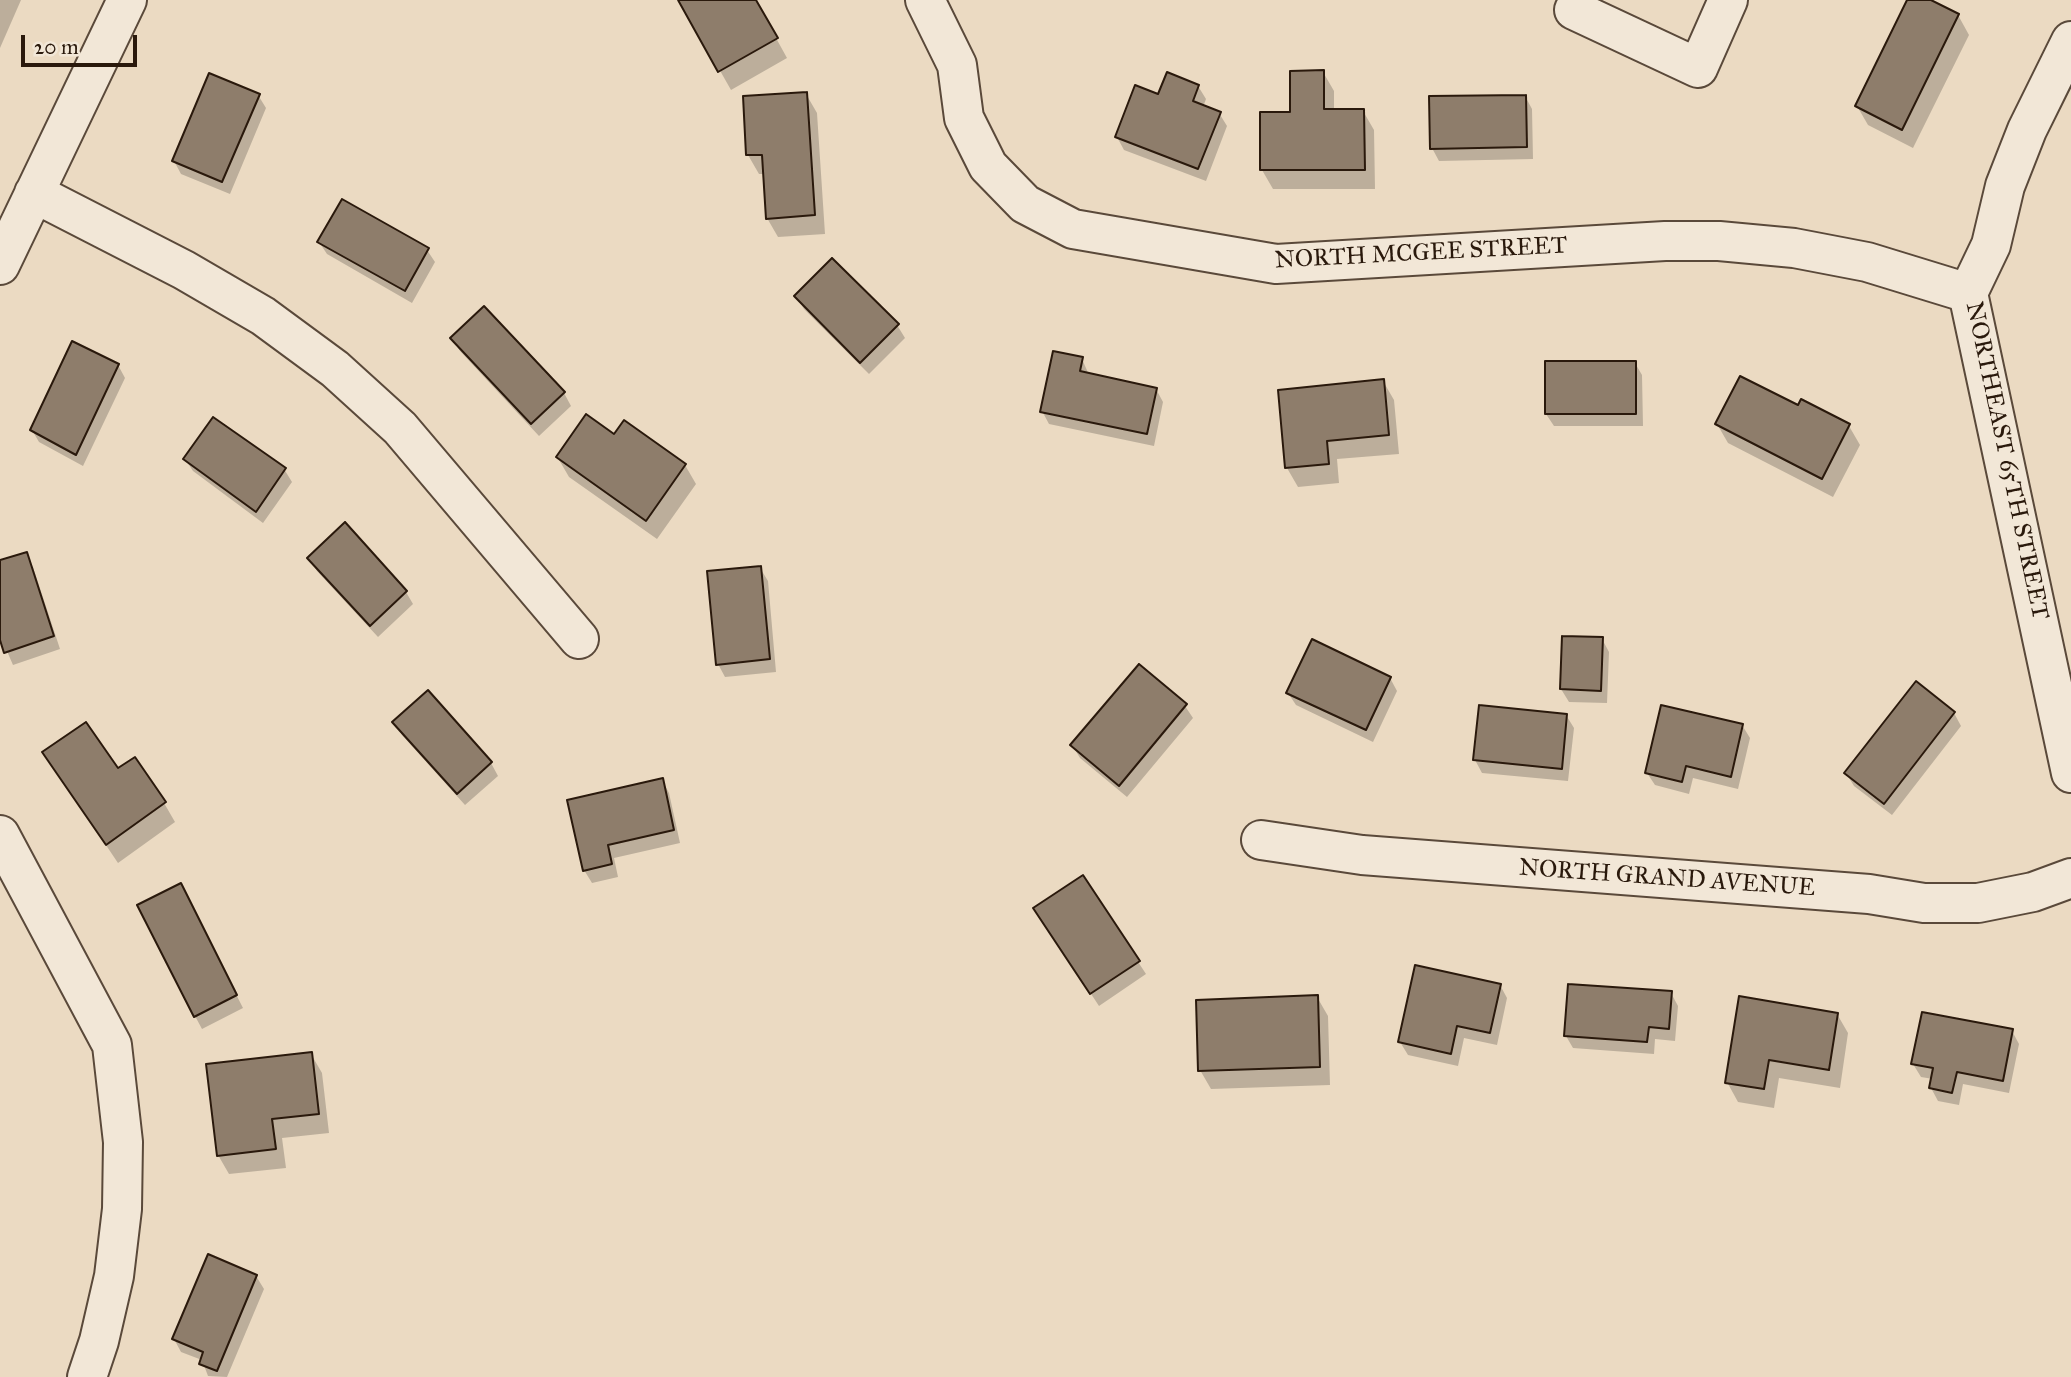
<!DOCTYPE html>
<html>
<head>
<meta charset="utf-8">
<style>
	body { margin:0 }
	#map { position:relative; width:2071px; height:1377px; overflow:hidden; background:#ebdac2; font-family:"IM FELL Great Primer",serif }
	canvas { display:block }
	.scale { position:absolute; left:21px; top:35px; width:116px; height:32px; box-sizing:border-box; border:4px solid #2a190c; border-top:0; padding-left:9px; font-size:21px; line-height:24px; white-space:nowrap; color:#2a190c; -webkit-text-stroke:5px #f2e7d7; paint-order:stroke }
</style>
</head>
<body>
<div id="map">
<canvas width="2071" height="1377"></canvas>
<div class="scale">20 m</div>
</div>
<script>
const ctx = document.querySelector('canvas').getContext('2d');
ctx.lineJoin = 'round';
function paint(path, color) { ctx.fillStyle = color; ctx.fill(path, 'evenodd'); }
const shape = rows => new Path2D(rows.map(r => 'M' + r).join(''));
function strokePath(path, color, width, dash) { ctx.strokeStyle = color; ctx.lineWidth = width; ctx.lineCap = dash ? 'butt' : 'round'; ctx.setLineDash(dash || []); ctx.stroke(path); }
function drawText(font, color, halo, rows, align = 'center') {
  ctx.font = font + ' "IM FELL Great Primer",serif'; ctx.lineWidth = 6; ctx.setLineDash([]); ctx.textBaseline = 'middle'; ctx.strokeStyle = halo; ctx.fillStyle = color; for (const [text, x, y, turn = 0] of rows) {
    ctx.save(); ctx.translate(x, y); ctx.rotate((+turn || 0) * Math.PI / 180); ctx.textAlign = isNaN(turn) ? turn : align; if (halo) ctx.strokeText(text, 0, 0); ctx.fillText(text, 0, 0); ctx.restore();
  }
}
paint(shape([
	[0,0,21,0,0,48],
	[680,0,755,0,787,58,731,90],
	[1909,0,1927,0,1958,15,1969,35,1913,148,1868,125,1857,106],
	[1323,72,1334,91,1334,110,1363,111,1374,130,1375,189,1273,189,1262,170,1292,114],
	[1198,86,1206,99,1203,107,1219,113,1227,126,1206,181,1124,150,1117,137,1159,97],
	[806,94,817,113,825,234,778,237,767,218,765,174,759,174,748,155],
	[258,95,266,108,230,194,181,174,174,161],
	[1525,96,1532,109,1533,159,1439,161,1432,148],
	[319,242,427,250,435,262,412,303,327,254],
	[796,296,897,325,905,338,869,374,804,309],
	[484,308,564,393,571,406,539,436,460,351,452,338],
	[1082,359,1089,375,1156,389,1163,402,1154,446,1049,424,1042,411],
	[1635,363,1642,375,1643,426,1554,426,1546,414],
	[118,365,125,378,83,466,39,442,32,430],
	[1383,381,1394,400,1399,454,1337,459,1339,483,1298,487,1287,468],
	[1798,408,1849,426,1860,445,1833,497,1728,443,1717,424],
	[615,437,685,465,696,484,657,539,569,477,558,458],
	[185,459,284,469,292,482,263,523,193,471],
	[26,554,33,567,60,649,13,665,0,635,0,562],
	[309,558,406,592,413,604,378,637,317,571],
	[760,568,768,581,776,672,725,677,718,664],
	[1602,639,1609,652,1607,703,1569,702,1561,689],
	[1390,678,1397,691,1373,742,1296,705,1288,693],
	[1185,706,1193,718,1127,797,1080,758,1072,745],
	[1954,713,1961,726,1892,815,1854,786,1846,773],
	[1566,715,1574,728,1568,781,1482,773,1475,760],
	[394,722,491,763,498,776,465,805,402,735],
	[1742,725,1750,738,1738,789,1693,778,1689,794,1655,785,1647,773],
	[44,753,164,803,175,822,118,863],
	[662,780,669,793,680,843,614,858,618,877,592,883,584,870],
	[1083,878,1146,974,1099,1006,1043,921],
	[187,898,243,1008,202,1029,195,1016],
	[1500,985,1507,998,1497,1045,1464,1038,1458,1066,1408,1055,1400,1042],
	[1671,993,1678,1006,1675,1041,1655,1039,1654,1054,1573,1048,1566,1036],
	[1317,997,1328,1016,1330,1085,1211,1089,1200,1070],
	[1837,1014,1848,1033,1840,1088,1779,1078,1774,1108,1738,1102,1727,1082],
	[2012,1031,2019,1044,2009,1093,1963,1084,1959,1105,1938,1101,1931,1088,1933,1079,1921,1077,1913,1064],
	[311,1054,322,1073,329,1133,282,1138,286,1168,229,1174,218,1155],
	[256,1276,264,1289,227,1377,208,1376,202,1360,181,1352,174,1339]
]), '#0003');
const building = shape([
	[678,0,756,0,778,38,718,72,678,0],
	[1907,0,1931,0,1959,14,1902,130,1855,106,1907,0],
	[1324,70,1324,109,1364,109,1365,170,1260,170,1260,112,1290,112,1290,71,1324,70],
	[1167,72,1199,85,1193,101,1221,112,1198,169,1115,137,1135,85,1158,94,1167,72],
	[209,73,260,94,222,182,172,161,209,73],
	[807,92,815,215,766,219,762,155,746,155,743,96,807,92],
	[1526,95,1527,147,1430,149,1429,96,1526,95],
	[342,199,429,248,405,291,317,242,342,199],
	[832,258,899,324,860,363,794,296,832,258],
	[484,306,565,392,531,424,450,338,484,306],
	[72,341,119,364,76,455,30,430,72,341],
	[1053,351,1083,357,1080,371,1157,388,1147,434,1040,412,1053,351],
	[1545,361,1636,361,1636,414,1545,414,1545,361],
	[1740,376,1798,405,1801,399,1850,424,1822,479,1715,424,1740,376],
	[1384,379,1389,435,1327,441,1329,464,1285,468,1278,390,1384,379],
	[586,414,614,434,624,420,686,464,646,521,556,457,586,414],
	[213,417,286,468,256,512,183,459,213,417],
	[345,522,407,591,370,626,307,558,345,522],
	[27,552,54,636,4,653,0,640,0,560,27,552],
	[761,566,770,659,716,665,707,571,761,566],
	[1562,636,1603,637,1601,691,1560,689,1562,636],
	[1312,639,1391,677,1366,730,1286,693,1312,639],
	[1139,664,1187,704,1119,786,1070,745,1139,664],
	[1916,681,1955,712,1884,804,1844,773,1916,681],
	[428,690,492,762,457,794,392,722,428,690],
	[1479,705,1567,714,1562,769,1473,760,1479,705],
	[1661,705,1743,724,1731,777,1686,766,1682,782,1645,773,1661,705],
	[86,722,118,768,135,757,166,802,106,845,42,752,86,722],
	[663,778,674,830,608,845,612,864,583,871,567,800,663,778],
	[1083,875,1140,961,1090,994,1033,908,1083,875],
	[181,883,237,995,194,1017,137,905,181,883],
	[1415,965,1501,984,1490,1033,1457,1026,1451,1054,1398,1042,1415,965],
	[1568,984,1672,991,1669,1029,1649,1027,1647,1042,1564,1036,1568,984],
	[1318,995,1320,1067,1198,1071,1196,1000,1318,995],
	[1739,996,1838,1013,1829,1070,1769,1060,1764,1089,1725,1083,1739,996],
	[1922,1012,2013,1029,2003,1081,1957,1072,1952,1093,1929,1088,1933,1068,1911,1064,1922,1012],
	[312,1052,319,1114,272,1119,276,1149,217,1156,206,1064,312,1052],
	[208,1254,257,1275,217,1371,199,1364,203,1352,172,1339,208,1254]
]);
paint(building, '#8e7d6b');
strokePath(building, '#2a190c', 2);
const minor = shape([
	[925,0,957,65,964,118,988,166,1025,204,1073,229,1276,264,1665,241,1719,241,1794,248,1867,262,1968,293],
	[1574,10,1698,68,1728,0],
	[2071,41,2027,130,2005,186,1991,245,1968,293,2071,773],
	[34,193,184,270,263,316,335,369,400,428,579,639],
	[0,265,127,0],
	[0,835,112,1045,123,1142,122,1209,114,1276,99,1341,87,1377],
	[1261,840,1362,855,1869,894,1924,903,1978,903,2033,892,2071,878]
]);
strokePath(minor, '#5a493a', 42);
strokePath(minor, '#f2e7d7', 38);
drawText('24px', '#2a190c', '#f2e7d7', [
	["NORTH MCGEE STREET",1421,254,-3],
	["NORTHEAST 65TH STREET",2006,461,78],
	["NORTH GRAND AVENUE",1667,879,4]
]);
</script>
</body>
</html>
